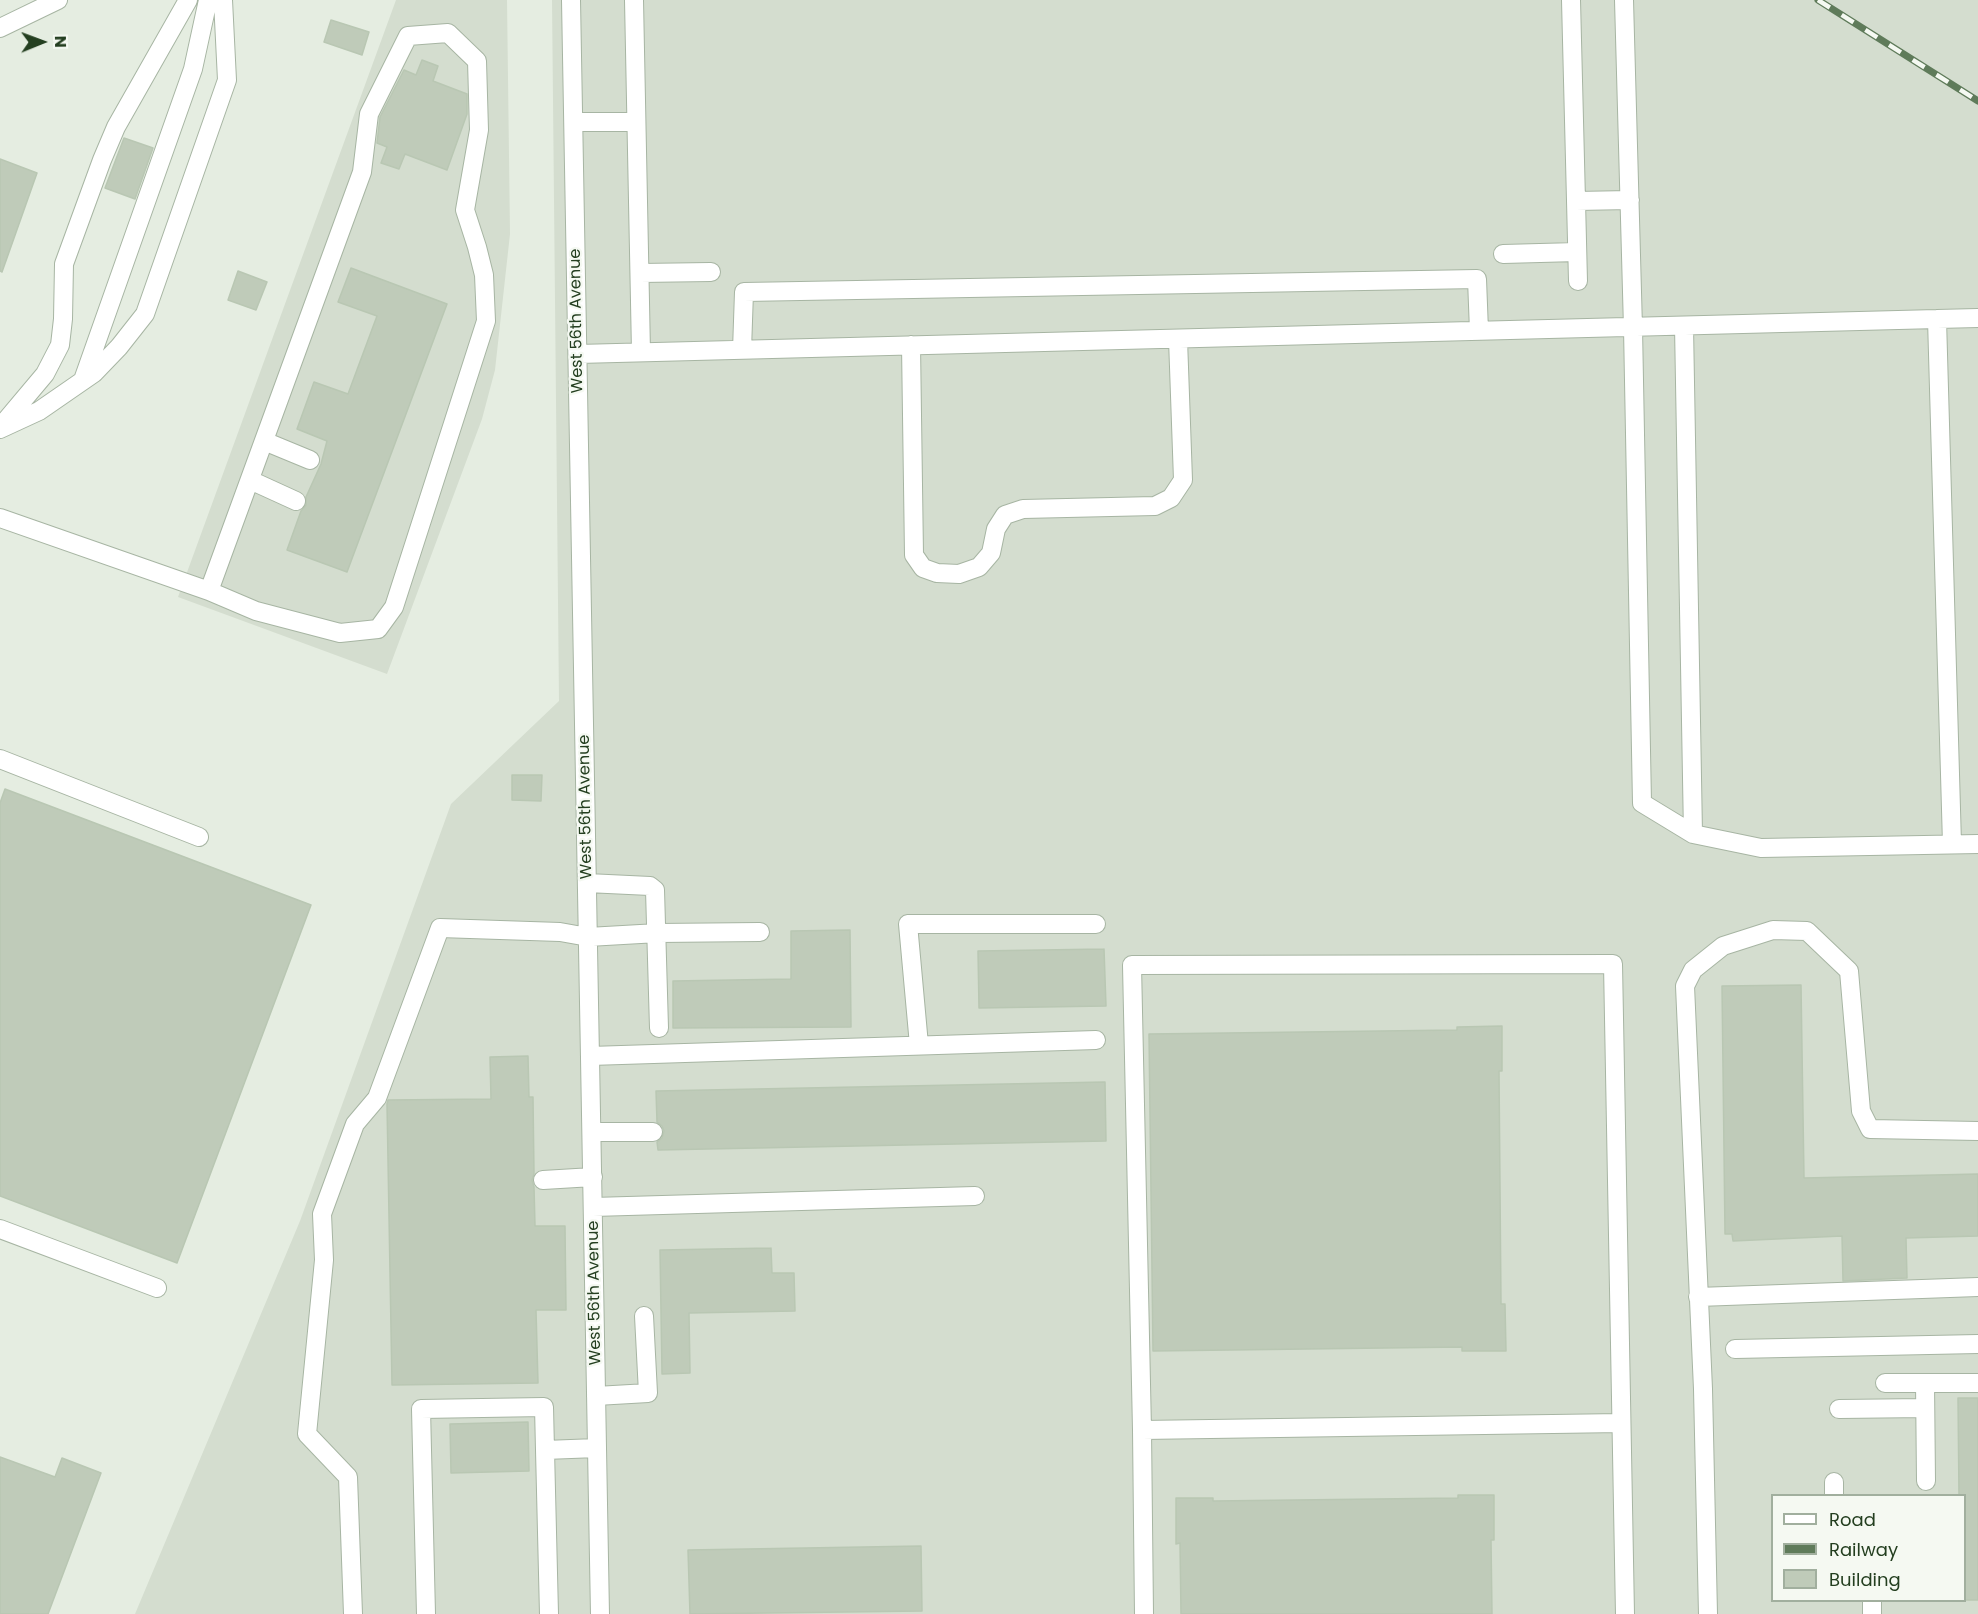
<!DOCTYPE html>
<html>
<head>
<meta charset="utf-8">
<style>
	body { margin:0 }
	#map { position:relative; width:1978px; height:1614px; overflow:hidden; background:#e5ede1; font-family:Poppins,sans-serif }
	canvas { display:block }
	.legend { position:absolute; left:1771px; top:1494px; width:195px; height:108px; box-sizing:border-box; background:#f5f9f2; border:2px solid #a1af9e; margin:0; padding:8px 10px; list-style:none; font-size:18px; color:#243f20 }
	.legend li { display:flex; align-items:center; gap:12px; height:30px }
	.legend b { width:30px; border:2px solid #a1af9e }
	.north { position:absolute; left:12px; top:12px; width:60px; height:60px; -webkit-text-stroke:4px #f5f9f2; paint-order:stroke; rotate:89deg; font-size:16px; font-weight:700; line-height:24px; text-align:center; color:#243f20 }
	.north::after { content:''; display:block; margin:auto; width:21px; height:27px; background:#243f20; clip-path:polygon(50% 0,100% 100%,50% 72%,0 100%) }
</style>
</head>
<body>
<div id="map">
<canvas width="1978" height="1614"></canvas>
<ul class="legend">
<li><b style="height:8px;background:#fff"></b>Road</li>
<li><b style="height:8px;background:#5f7b5a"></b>Railway</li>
<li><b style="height:16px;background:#bfcbb9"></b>Building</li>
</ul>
<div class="north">N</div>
</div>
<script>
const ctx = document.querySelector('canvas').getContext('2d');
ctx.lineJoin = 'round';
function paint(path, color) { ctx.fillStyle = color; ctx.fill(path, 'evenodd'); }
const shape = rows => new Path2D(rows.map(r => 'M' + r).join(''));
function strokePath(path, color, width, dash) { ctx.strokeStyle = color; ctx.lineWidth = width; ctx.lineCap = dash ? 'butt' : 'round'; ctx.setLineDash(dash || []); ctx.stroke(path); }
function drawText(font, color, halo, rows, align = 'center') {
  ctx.font = font + ' Poppins,sans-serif'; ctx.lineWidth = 4.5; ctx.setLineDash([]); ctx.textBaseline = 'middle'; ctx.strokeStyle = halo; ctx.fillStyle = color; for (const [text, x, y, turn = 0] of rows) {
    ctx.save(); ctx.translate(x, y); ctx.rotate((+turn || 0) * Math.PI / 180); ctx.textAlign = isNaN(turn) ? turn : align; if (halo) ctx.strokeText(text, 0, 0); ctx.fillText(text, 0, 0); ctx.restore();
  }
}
paint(shape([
	[396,0,507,0,510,234,495,370,482,419,387,674,178,597],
	[552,0,1978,0,1978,1614,135,1614,300,1221,451,804,559,701],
	[1772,1496,1964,1496,1964,1600,1772,1600]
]), '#d4ddcf');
const building = shape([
	[331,20,369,32,362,55,324,42,331,20],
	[422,60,438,66,433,81,467,94,467,114,447,170,405,154,399,169,381,163,387,147,377,143,380,117,404,70,416,75,422,60],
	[124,138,153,148,135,199,105,188,124,138],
	[0,159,37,173,2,272,0,271,0,159],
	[351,268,447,304,347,572,287,550,301,511,306,505,306,497,321,464,327,441,297,429,314,382,348,394,377,316,338,302,351,268],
	[238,271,267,282,256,310,228,300,238,271],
	[512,775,542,775,541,801,512,800,512,775],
	[5,789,311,905,177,1263,0,1196,0,803,5,789],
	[850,930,851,1027,673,1028,673,981,791,979,791,931,850,930],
	[1104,949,1106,1006,979,1008,978,951,1104,949],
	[1801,985,1804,1178,1978,1174,1978,1236,1906,1238,1907,1278,1843,1281,1842,1236,1733,1241,1732,1234,1725,1234,1722,986,1801,985],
	[1502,1026,1502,1071,1499,1071,1501,1304,1505,1304,1506,1351,1462,1351,1462,1347,1153,1351,1149,1034,1457,1030,1457,1027,1502,1026],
	[528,1056,529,1097,533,1097,534,1174,532,1180,534,1187,535,1226,565,1226,566,1310,536,1310,538,1383,392,1385,387,1104,388,1100,491,1099,490,1057,528,1056],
	[1105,1082,1106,1141,658,1150,657,1142,662,1138,664,1131,662,1126,657,1122,656,1091,1105,1082],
	[771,1248,772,1273,794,1273,795,1311,689,1313,690,1373,662,1374,660,1250,771,1248],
	[1958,1398,1978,1398,1978,1600,1965,1600,1965,1496,1959,1496,1958,1398],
	[528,1422,529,1471,451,1473,450,1424,528,1422],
	[0,1457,55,1477,62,1458,101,1473,48,1614,0,1614,0,1457],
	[1458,1495,1494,1495,1494,1540,1491,1540,1492,1614,1181,1614,1180,1543,1176,1544,1176,1498,1213,1498,1213,1501,1458,1498,1458,1495],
	[921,1546,922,1611,690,1614,688,1550,921,1546]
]);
paint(building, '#bfcbb9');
strokePath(building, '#b9c7b3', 1.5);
const minor = shape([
	[571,0,600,1614],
	[634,0,641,352],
	[1571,0,1578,281],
	[1624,0,1633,328,1642,803,1693,834,1761,848,1978,844],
	[0,28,58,0],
	[574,122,636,122],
	[1576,201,1630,200],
	[1503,254,1577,252],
	[640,273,711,272],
	[1684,326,1693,834],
	[911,345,914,555,923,568,937,573,959,574,979,567,991,553,996,529,1005,515,1023,509,1155,506,1171,498,1183,480,1178,339],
	[742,350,744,292,1477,279,1479,331],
	[578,354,1937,319],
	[83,380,193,69,208,0],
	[3,424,45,374,60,345,63,319,64,264,102,160,116,127,188,0],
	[0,429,39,411,94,373,119,347,145,314,227,80,223,0],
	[264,441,310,460],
	[250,480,296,501],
	[0,518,209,591,362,172,369,114,408,36,448,33,477,61,479,130,465,210,477,247,484,275,486,321,394,607,378,629,340,633,256,611,209,591],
	[0,759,199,837],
	[1952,844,1937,319,1978,318],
	[587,883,650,886,655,890,659,1028],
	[919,1045,908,924,1096,924],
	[590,1056,1096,1040],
	[592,1132,653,1132],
	[543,1180,593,1177],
	[593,1207,975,1196],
	[0,1229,157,1288],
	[1698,1297,1978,1287],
	[1735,1349,1978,1344],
	[1885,1383,1978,1383],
	[1925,1383,1926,1481],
	[596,1396,648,1393,644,1316],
	[1839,1409,1925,1408],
	[1621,1423,1142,1430,1132,965,1613,964,1625,1614],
	[1142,1430,1144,1614],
	[545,1450,549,1614],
	[1834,1482,1834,1496],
	[1872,1600,1872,1614],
	[353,1614,348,1477,307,1434,324,1260,322,1214,355,1124,377,1098,440,928,560,932,588,937,658,933,760,932],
	[426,1614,421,1409,544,1407,545,1450,597,1448],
	[1708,1614,1703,1389,1685,986,1693,970,1723,946,1773,930,1807,931,1849,971,1861,1111,1870,1129,1978,1131]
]);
strokePath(minor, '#a7b5a3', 20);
strokePath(minor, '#fff', 18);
const rail = shape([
	[1818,0,1978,101]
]);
strokePath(rail, '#5f7b5a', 7);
strokePath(rail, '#f5f9f2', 4.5, [14]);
drawText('16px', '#243f20', '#f5f9f2', [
	["West 56th Avenue",577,321,-91],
	["West 56th Avenue",586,807,-91],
	["West 56th Avenue",595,1293,-91]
]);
</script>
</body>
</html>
